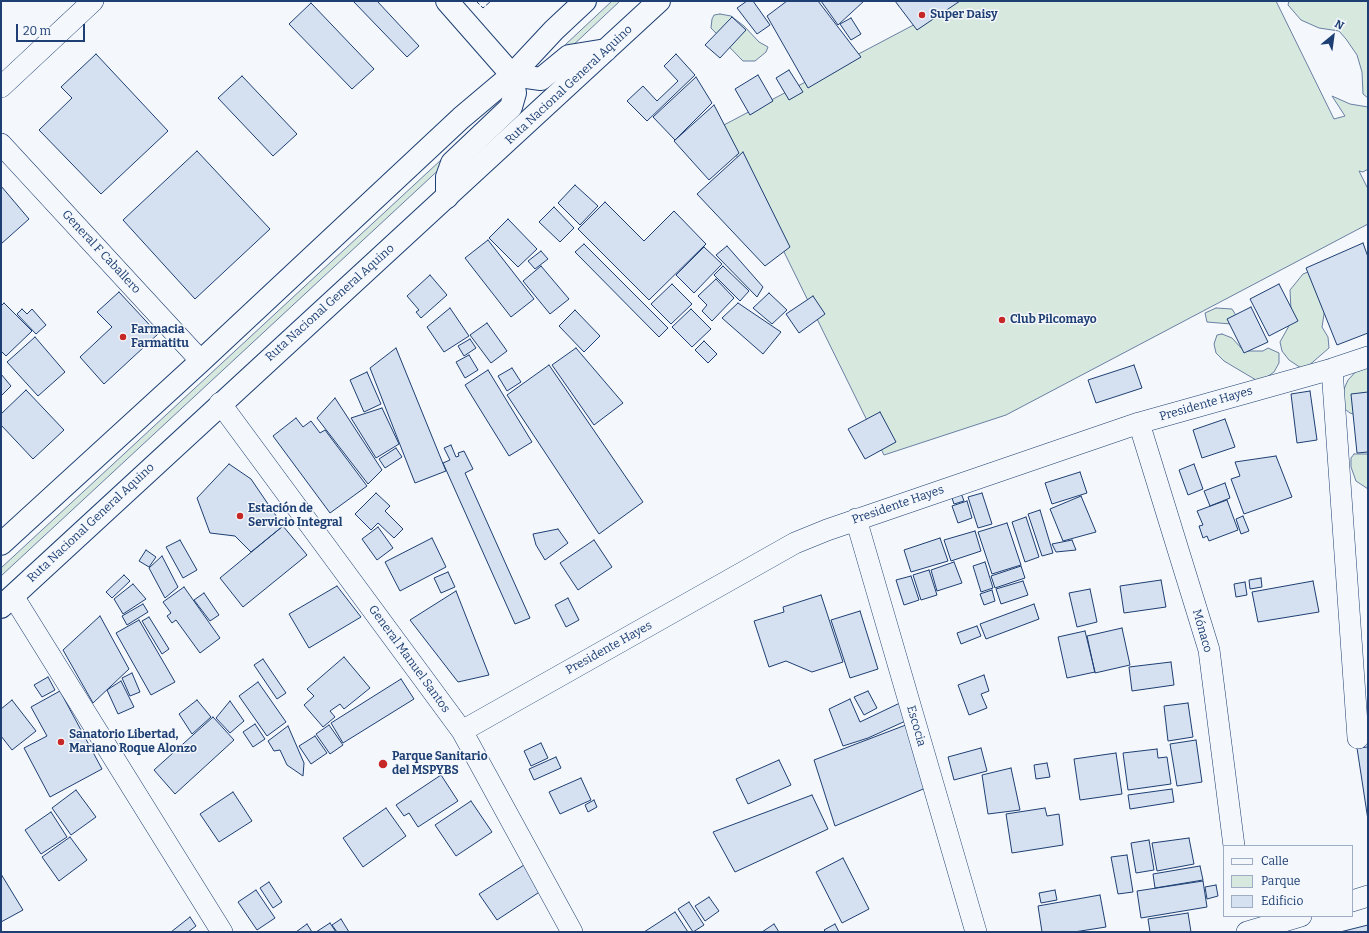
<!DOCTYPE html>
<html>
<head>
<meta charset="utf-8">
<style>
	body { margin:0 }
	#map { position:relative; width:1369px; height:933px; overflow:hidden; background:#f4f7fb; font-family:Bitter,serif }
	canvas { display:block }
	.frame { position:absolute; inset:0; border:2px solid #1d3f73; pointer-events:none }
	.legend { position:absolute; left:1223px; top:845px; width:130px; height:72px; box-sizing:border-box; background:#f4f7fb; border:1px solid #9eadc5; margin:0; padding:5px 7px; list-style:none; font-size:12px; color:#1d3f73 }
	.legend li { display:flex; align-items:center; gap:8px; height:20px }
	.legend b { width:20px; border:1px solid #9eadc5 }
	.north { position:absolute; left:1313px; top:16px; width:40px; height:40px; -webkit-text-stroke:3px #f4f7fb; paint-order:stroke; rotate:29deg; font-size:11px; font-weight:700; line-height:16px; text-align:center; color:#1d3f73 }
	.north::after { content:''; display:block; margin:auto; width:14px; height:18px; background:#1d3f73; clip-path:polygon(50% 0,100% 100%,50% 72%,0 100%) }
	.scale { position:absolute; left:16px; top:24px; width:69px; height:18px; box-sizing:border-box; border:2px solid #1d3f73; border-top:0; padding-left:5px; font-size:12px; line-height:14px; white-space:nowrap; color:#1d3f73; -webkit-text-stroke:3px #f4f7fb; paint-order:stroke }
</style>
</head>
<body>
<div id="map">
<canvas width="1369" height="933"></canvas>
<div class="frame"></div>
<ul class="legend">
<li><b style="height:5px;background:#f4f7fb"></b>Calle</li>
<li><b style="height:11px;background:#d7e8df"></b>Parque</li>
<li><b style="height:11px;background:#d5e0f0"></b>Edificio</li>
</ul>
<div class="north">N</div>
<div class="scale">20 m</div>
</div>
<script>
const ctx = document.querySelector('canvas').getContext('2d');
ctx.lineJoin = 'round';
function paint(path, color) { ctx.fillStyle = color; ctx.fill(path, 'evenodd'); }
const shape = rows => new Path2D(rows.map(r => 'M' + r).join(''));
function strokePath(path, color, width, dash) { ctx.strokeStyle = color; ctx.lineWidth = width; ctx.lineCap = dash ? 'butt' : 'round'; ctx.setLineDash(dash || []); ctx.stroke(path); }
function drawText(font, color, halo, rows, align = 'center') {
  ctx.font = font + ' Bitter,serif'; ctx.lineWidth = 3; ctx.setLineDash([]); ctx.textBaseline = 'middle'; ctx.strokeStyle = halo; ctx.fillStyle = color; for (const [text, x, y, turn = 0] of rows) {
    ctx.save(); ctx.translate(x, y); ctx.rotate((+turn || 0) * Math.PI / 180); ctx.textAlign = isNaN(turn) ? turn : align; if (halo) ctx.strokeText(text, 0, 0); ctx.fillText(text, 0, 0); ctx.restore();
  }
}
const green = shape([
	[612,1,620,1,569,49,565,47,565,45,612,1],
	[959,1,1276,1,1334,119,1345,116,1332,96,1350,104,1368,107,1368,169,1363,172,1359,171,1368,189,1368,224,1006,415,884,455,722,126,959,1],
	[1289,1,1368,1,1368,98,1363,94,1362,72,1357,55,1346,39,1339,31,1319,28,1301,20,1288,5,1289,1],
	[720,14,731,16,744,26,759,42,768,47,766,52,755,61,743,61,740,58,711,28,712,19,714,15,720,14],
	[483,121,487,125,1,576,1,568,483,121],
	[1308,272,1313,273,1325,308,1322,327,1328,337,1329,348,1307,367,1301,368,1289,360,1282,351,1280,342,1290,324,1291,310,1290,290,1303,274,1308,272],
	[1216,308,1232,309,1237,317,1231,324,1207,322,1205,313,1216,308],
	[1222,334,1232,338,1243,350,1248,351,1263,351,1268,348,1279,353,1279,363,1274,372,1267,377,1256,380,1224,361,1216,353,1214,344,1217,335,1222,334],
	[1368,361,1368,419,1350,413,1342,407,1340,398,1348,380,1362,365,1368,361],
	[1354,454,1368,454,1368,489,1356,481,1351,467,1351,458,1354,454]
]);
paint(green, '#d7e8df');
strokePath(green, '#687fa3', 1);
const building = shape([
	[353,1,377,1,419,46,407,57,353,1],
	[747,1,753,1,770,25,757,34,737,8,747,1],
	[787,1,818,1,861,57,808,88,767,16,787,1],
	[821,1,864,1,838,25,821,1],
	[895,1,960,1,917,30,895,1],
	[311,3,374,69,352,89,289,24,311,3],
	[732,17,746,30,720,58,705,45,732,17],
	[851,18,861,34,851,40,840,24,851,18],
	[96,54,168,131,101,194,39,130,72,98,61,87,96,54],
	[676,54,695,75,647,121,627,101,643,86,657,101,678,81,664,66,676,54],
	[789,70,803,92,789,100,776,78,789,70],
	[758,75,773,101,750,115,735,89,758,75],
	[242,76,297,134,273,156,218,98,242,76],
	[696,77,712,103,675,140,653,117,696,77],
	[714,105,739,153,709,180,674,141,714,105],
	[197,151,270,229,195,299,123,220,197,151],
	[743,152,790,247,765,266,697,194,743,152],
	[575,185,598,206,580,225,558,203,575,185],
	[1,186,29,219,1,244,1,186],
	[605,202,644,241,674,211,706,244,649,300,578,229,605,202],
	[554,207,574,228,560,242,539,222,554,207],
	[508,219,537,249,518,267,489,238,508,219],
	[488,240,534,299,511,317,465,258,488,240],
	[1363,243,1368,257,1368,333,1337,345,1306,268,1363,243],
	[584,244,668,328,659,337,575,252,584,244],
	[727,246,763,287,757,297,716,255,727,246],
	[704,247,722,264,694,293,676,275,704,247],
	[541,251,548,259,535,269,528,261,541,251],
	[541,266,569,299,550,314,523,281,541,266],
	[723,266,749,291,740,301,714,275,723,266],
	[430,275,447,295,421,318,416,312,419,310,407,296,430,275],
	[716,279,734,298,712,321,702,311,707,305,698,296,716,279],
	[672,284,692,304,671,324,651,304,672,284],
	[1279,284,1298,321,1269,336,1250,299,1279,284],
	[119,292,158,334,104,384,80,357,112,327,97,312,119,292],
	[769,293,787,310,772,324,753,308,769,293],
	[813,296,825,314,799,333,786,314,813,296],
	[4,303,32,331,6,356,1,351,1,306,4,303],
	[738,303,781,332,763,354,722,318,738,303],
	[1251,307,1268,342,1244,353,1227,319,1251,307],
	[450,308,469,336,444,352,427,327,450,308],
	[22,309,27,314,32,309,46,325,36,334,17,314,22,309],
	[691,309,711,329,692,347,672,327,691,309],
	[575,310,600,336,584,352,559,326,575,310],
	[487,323,507,351,491,363,470,335,487,323],
	[35,337,65,372,38,396,7,362,35,337],
	[470,339,476,348,464,356,458,346,470,339],
	[704,341,717,354,708,363,695,350,704,341],
	[396,348,446,471,415,483,370,368,396,348],
	[576,348,623,403,594,425,552,365,576,348],
	[469,355,478,370,465,378,456,362,469,355],
	[549,365,643,502,599,534,507,395,549,365],
	[1134,365,1142,388,1096,403,1088,380,1134,365],
	[512,368,521,382,507,391,498,376,512,368],
	[488,370,532,442,509,456,465,385,488,370],
	[367,372,381,404,364,412,350,380,367,372],
	[1,374,11,386,1,396,1,374],
	[26,390,64,430,33,459,1,425,1,414,26,390],
	[1310,391,1317,440,1297,443,1291,394,1310,391],
	[1368,392,1368,452,1357,453,1351,394,1368,392],
	[335,398,382,470,368,484,317,418,335,398],
	[382,408,399,444,376,458,351,418,382,408],
	[880,412,896,442,865,459,848,429,880,412],
	[296,418,303,427,311,421,320,433,325,430,367,486,330,513,273,436,296,418],
	[1225,419,1235,447,1202,458,1193,430,1225,419],
	[451,445,456,457,459,456,458,453,464,451,473,469,465,473,530,618,515,624,443,463,450,460,444,448,451,445],
	[396,448,402,457,385,468,379,459,396,448],
	[1276,456,1292,497,1244,514,1231,479,1240,476,1235,462,1276,456],
	[229,464,251,479,283,526,251,552,235,536,210,533,197,498,229,464],
	[1194,464,1203,489,1188,495,1179,470,1194,464],
	[1080,472,1087,493,1052,504,1045,483,1080,472],
	[1225,483,1230,498,1210,506,1204,491,1225,483],
	[376,493,390,506,385,511,403,529,394,538,378,523,371,530,355,514,376,493],
	[961,493,964,501,954,504,951,495,961,493],
	[982,493,992,524,978,528,968,497,982,493],
	[1081,496,1096,532,1063,541,1050,509,1081,496],
	[1227,500,1238,530,1209,541,1207,536,1203,538,1199,526,1203,525,1197,511,1227,500],
	[967,501,972,518,958,523,952,506,967,501],
	[1040,510,1053,553,1042,556,1028,514,1040,510],
	[1243,516,1249,531,1241,534,1236,519,1243,516],
	[1026,517,1039,557,1025,562,1012,522,1026,517],
	[1007,523,1021,565,992,574,978,532,1007,523],
	[283,526,307,555,243,607,220,578,283,526],
	[378,527,393,548,377,560,362,539,378,527],
	[558,529,568,543,545,560,536,545,533,534,558,529],
	[975,531,981,551,951,561,944,540,975,531],
	[432,538,446,567,400,591,385,562,432,538],
	[940,538,948,561,911,572,904,550,940,538],
	[180,540,197,570,183,578,166,547,180,540],
	[594,540,612,567,578,590,560,563,594,540],
	[1072,540,1076,550,1056,552,1052,544,1072,540],
	[146,550,156,557,149,567,139,561,146,550],
	[162,556,178,587,165,598,149,568,162,556],
	[954,562,962,583,937,591,931,570,954,562],
	[985,562,993,588,981,592,973,566,985,562],
	[1021,566,1025,578,995,588,991,576,1021,566],
	[929,570,937,595,921,600,913,575,929,570],
	[448,572,455,587,441,593,434,578,448,572],
	[124,575,130,581,112,598,106,592,124,575],
	[911,576,919,600,904,605,896,580,911,576],
	[1261,578,1262,587,1250,589,1249,580,1261,578],
	[1161,580,1166,607,1124,613,1120,586,1161,580],
	[1023,581,1028,595,1001,604,996,589,1023,581],
	[1313,581,1319,612,1258,622,1252,592,1313,581],
	[1245,582,1247,595,1236,597,1234,584,1245,582],
	[133,584,146,599,123,614,114,599,133,584],
	[337,586,361,617,309,648,289,614,337,586],
	[184,587,220,638,200,653,176,620,172,623,167,616,171,613,163,602,184,587],
	[1090,589,1097,622,1077,627,1069,593,1090,589],
	[992,590,995,601,984,605,980,594,992,590],
	[456,591,489,675,458,682,410,620,456,591],
	[204,593,219,615,210,621,194,600,204,593],
	[821,595,843,662,812,672,786,661,769,667,754,621,784,612,783,607,821,595],
	[568,598,579,620,566,627,555,605,568,598],
	[143,604,148,612,127,625,122,616,143,604],
	[1034,604,1039,619,986,639,980,624,1034,604],
	[860,611,878,669,850,678,831,620,860,611],
	[100,616,129,669,93,703,63,650,100,616],
	[149,617,169,649,162,654,142,621,149,617],
	[139,620,175,682,151,695,116,633,139,620],
	[977,626,981,636,961,644,957,633,977,626],
	[1122,628,1130,665,1095,673,1087,636,1122,628],
	[1085,631,1095,672,1067,678,1058,637,1085,631],
	[344,657,370,688,344,709,340,704,330,711,335,717,323,727,304,705,314,696,307,689,344,657],
	[263,659,286,693,277,699,254,665,263,659],
	[1171,662,1174,685,1132,691,1129,667,1171,662],
	[132,673,140,692,130,696,122,678,132,673],
	[984,675,989,691,981,694,987,708,969,715,958,685,984,675],
	[48,677,55,690,42,697,34,685,48,677],
	[401,679,414,699,343,743,331,723,401,679],
	[121,681,134,707,118,714,107,690,121,681],
	[258,682,286,722,267,736,239,696,258,682],
	[60,691,102,769,50,797,24,748,47,736,31,707,60,691],
	[868,691,877,708,864,715,854,697,868,691],
	[850,699,860,722,902,702,910,719,868,738,843,746,829,709,850,699],
	[12,700,36,731,12,750,1,736,1,709,12,700],
	[197,700,211,717,192,734,179,714,197,700],
	[230,701,244,721,230,733,216,718,230,701],
	[1188,703,1193,737,1168,741,1164,706,1188,703],
	[213,717,234,740,175,794,154,770,213,717],
	[911,723,928,787,835,826,814,760,911,723],
	[255,724,265,739,253,747,243,732,255,724],
	[329,725,343,745,330,754,316,734,329,725],
	[288,726,304,763,303,776,287,765,280,750,274,751,268,741,288,726],
	[315,736,327,753,311,764,299,746,315,736],
	[1196,740,1202,782,1177,786,1170,744,1196,740],
	[541,743,548,758,531,766,524,751,541,743],
	[1368,747,1368,820,1357,748,1368,747],
	[981,748,987,771,954,780,948,757,981,748],
	[1157,749,1158,758,1167,757,1171,784,1128,790,1123,753,1157,749],
	[1116,753,1122,794,1080,800,1074,759,1116,753],
	[556,757,561,768,534,780,529,769,556,757],
	[779,760,791,785,748,804,736,779,779,760],
	[1047,763,1050,777,1036,779,1034,765,1047,763],
	[1011,768,1020,810,988,814,982,775,1011,768],
	[441,775,458,801,418,827,409,813,404,816,396,805,441,775],
	[581,778,591,800,560,814,549,792,581,778],
	[1172,789,1174,802,1130,809,1128,795,1172,789],
	[76,790,96,817,71,835,52,808,76,790],
	[233,792,252,821,219,842,200,814,233,792],
	[812,795,828,829,735,872,713,832,812,795],
	[594,800,597,807,588,812,585,805,594,800],
	[471,801,492,832,456,856,435,825,471,801],
	[386,808,406,836,363,867,343,838,386,808],
	[1045,808,1047,816,1059,814,1063,845,1012,853,1006,814,1045,808],
	[51,812,67,837,41,854,25,830,51,812],
	[70,837,87,860,59,881,42,857,70,837],
	[1189,838,1194,864,1157,871,1152,843,1189,838],
	[1149,840,1154,870,1136,873,1131,843,1149,840],
	[1127,855,1133,892,1118,894,1111,857,1127,855],
	[843,858,869,909,842,923,816,872,843,858],
	[524,865,541,891,497,920,479,894,524,865],
	[1200,866,1203,880,1155,888,1153,874,1200,866],
	[1,874,23,910,1,922,1,874],
	[1203,881,1207,907,1141,918,1137,891,1203,881],
	[269,882,282,902,273,908,260,888,269,882],
	[1216,885,1218,896,1207,899,1205,887,1216,885],
	[256,890,275,918,257,930,238,902,256,890],
	[1055,890,1057,900,1041,903,1039,893,1055,890],
	[1100,895,1106,927,1074,932,1042,932,1038,906,1100,895],
	[709,897,719,911,705,921,695,906,709,897],
	[689,902,704,925,693,932,678,909,689,902],
	[675,912,688,932,644,932,675,912],
	[1188,913,1191,932,1150,932,1148,919,1188,913],
	[190,917,196,926,188,932,171,932,190,917],
	[341,919,349,932,337,932,332,925,341,919],
	[330,923,336,932,316,932,330,923],
	[307,924,312,932,296,932,307,924],
	[774,924,779,932,762,932,774,924],
	[835,924,839,932,826,932,824,930,835,924],
	[1368,925,1368,932,1340,932,1368,925]
]);
paint(building, '#d5e0f0');
strokePath(building, '#1d3f73', 1);
const street = shape([
	[1,87,93,1],
	[1,144,201,361],
	[1332,369,1358,738],
	[220,403,462,731,572,932],
	[1139,423,1209,650,1234,846],
	[856,519,976,932],
	[13,596,222,932],
	[462,731,795,543,827,530,1139,423,1332,369,1368,357],
	[1352,901,1368,896],
	[1247,932,1301,916]
]);
const secondary = shape([
	[447,197,447,177,452,163,511,107,515,93,512,75,447,1]
]);
const highway = shape([
	[512,75,541,79,569,56,606,50],
	[1,544,201,361,461,118,512,75,554,30,585,1],
	[1,607,659,1]
]);
strokePath(street, '#1d3f73', 22);
strokePath(secondary, '#1d3f73', 24);
strokePath(highway, '#1d3f73', 24);
strokePath(street, '#f4f7fb', 21);
strokePath(secondary, '#f4f7fb', 22);
strokePath(highway, '#f4f7fb', 22);
strokePath(shape([
	[476,1,483,8,491,1]
]), '#1d3f73', 1, [5, 2]);
for (const [x, y, r, color] of [
	[922,15,4,"#c62828"],
	[1002,320,4,"#c62828"],
	[123,337,4,"#c62828"],
	[240,516,4,"#c62828"],
	[61,742,4,"#c62828"],
	[383,764,5,"#c62828"]
]) { const dot = new Path2D(); dot.arc(x, y, r, 0, 2 * Math.PI); ctx.fillStyle = color; ctx.fill(dot); strokePath(dot, '#f4f7fb', 1.5); }
drawText('bold 12px', '#1d3f73', '#f4f7fb', [
	["Super Daisy",930,15],
	["Club Pilcomayo",1010,320],
	["Farmacia",131,330],
	["Farmatitu",131,344],
	["Estación de",248,509],
	["Servicio Integral",248,523],
	["Sanatorio Libertad,",69,735],
	["Mariano Roque Alonzo",69,749],
	["Parque Sanitario",392,757],
	["del MSPYBS",392,771]
], 'left');
drawText('12px', '#1d3f73', '#f4f7fb', [
	["Ruta Nacional General Aquino",569,85,-43],
	["General F Caballero",101,252,47],
	["Ruta Nacional General Aquino",330,303,-42],
	["Presidente Hayes",1206,404,-16],
	["Presidente Hayes",898,505,-19],
	["Ruta Nacional General Aquino",91,523,-43],
	["Mónaco",1202,631,74],
	["Presidente Hayes",609,648,-29],
	["General Manuel Santos",409,659,54],
	["Escocia",916,726,74]
]);
</script>
</body>
</html>
